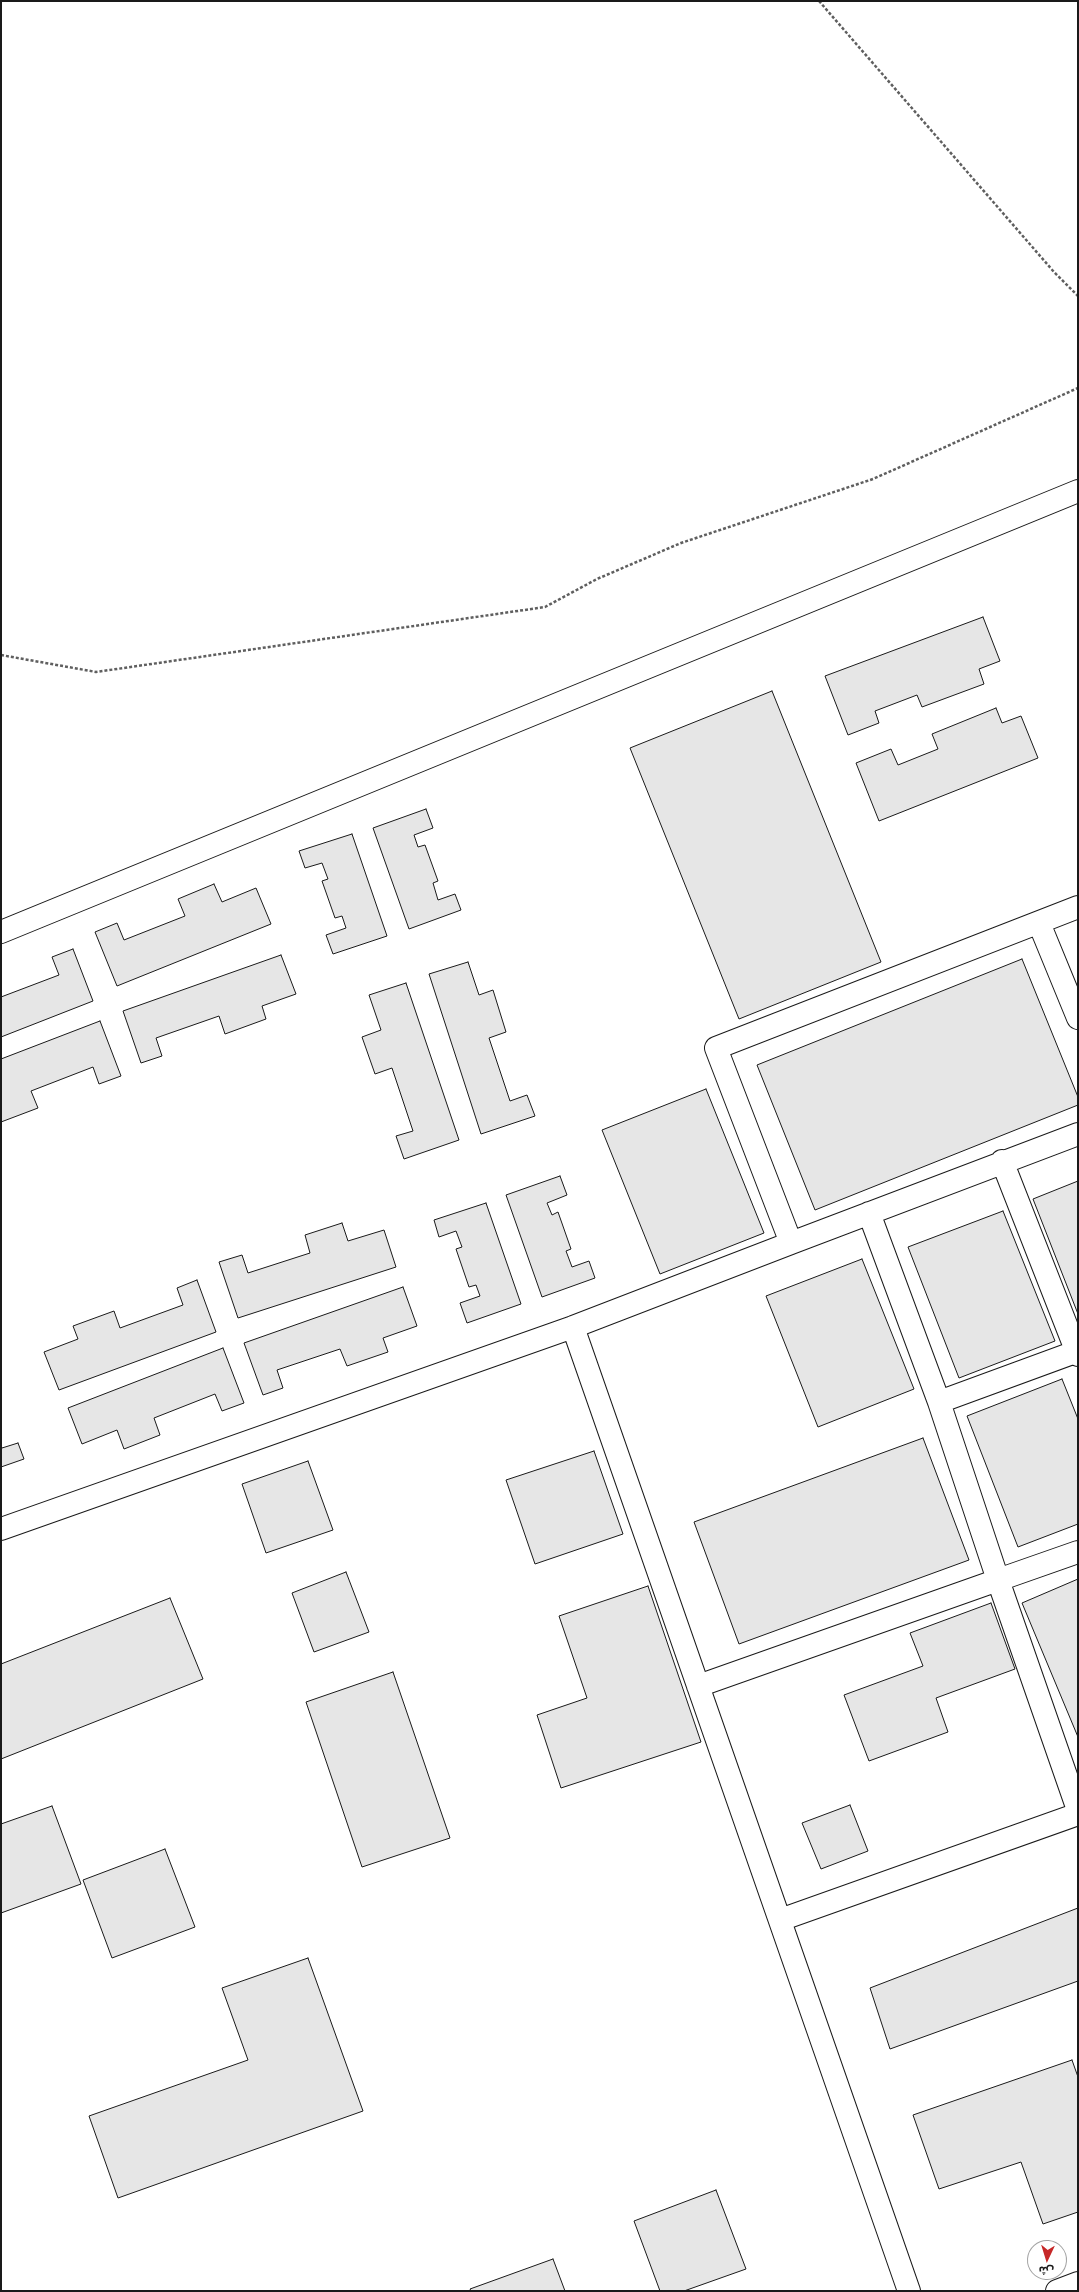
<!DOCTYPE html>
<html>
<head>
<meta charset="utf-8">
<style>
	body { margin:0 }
	#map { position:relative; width:1079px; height:2292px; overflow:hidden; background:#fff; font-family:Montserrat,"Noto Sans Arabic",sans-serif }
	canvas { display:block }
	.frame { position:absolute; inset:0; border:2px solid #1a1a1a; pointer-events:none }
	.north { position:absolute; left:1027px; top:2240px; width:40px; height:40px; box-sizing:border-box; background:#fff; border:1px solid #a3a3a3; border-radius:50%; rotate:184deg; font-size:11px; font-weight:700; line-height:16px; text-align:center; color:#1a1a1a }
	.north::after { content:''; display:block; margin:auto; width:14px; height:18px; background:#c62828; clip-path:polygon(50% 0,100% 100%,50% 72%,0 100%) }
</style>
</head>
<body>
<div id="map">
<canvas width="1079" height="2292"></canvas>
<div class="frame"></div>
<div class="north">ش</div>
</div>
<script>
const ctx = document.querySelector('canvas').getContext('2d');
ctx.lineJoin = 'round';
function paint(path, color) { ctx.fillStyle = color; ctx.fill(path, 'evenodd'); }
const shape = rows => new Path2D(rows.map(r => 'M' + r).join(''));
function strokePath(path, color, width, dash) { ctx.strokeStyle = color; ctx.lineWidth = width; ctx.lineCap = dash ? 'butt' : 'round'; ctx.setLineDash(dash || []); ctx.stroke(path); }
const building = shape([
	[983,617,1000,661,979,669,984,684,922,707,917,695,875,711,879,723,848,735,825,676,983,617],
	[772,691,881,962,739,1019,630,748,772,691],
	[996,708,1002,723,1021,716,1038,758,879,821,856,763,891,749,898,765,938,749,932,734,996,708],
	[426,809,433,828,414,835,418,847,425,845,438,881,433,883,438,900,455,894,461,910,409,929,373,828,426,809],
	[352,834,387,936,333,954,326,935,346,928,342,916,335,918,322,881,328,879,322,863,305,868,299,851,352,834],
	[214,884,222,902,256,888,271,924,117,986,95,932,117,923,124,940,185,916,178,899,214,884],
	[73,949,93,1001,1,1037,1,997,59,975,52,957,73,949],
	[281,955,296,994,262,1006,266,1019,225,1034,219,1016,156,1038,162,1056,141,1063,123,1011,281,955],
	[1022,959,1078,1097,1078,1105,815,1210,757,1065,1022,959],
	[468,962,479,995,493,990,506,1032,489,1038,510,1101,527,1095,535,1116,481,1134,429,974,468,962],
	[406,983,459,1140,404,1159,396,1136,413,1131,392,1068,375,1074,362,1037,381,1030,369,995,406,983],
	[100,1021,121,1076,99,1084,93,1067,31,1091,38,1108,1,1122,1,1059,100,1021],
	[706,1089,764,1233,660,1274,602,1130,706,1089],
	[560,1176,567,1195,547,1203,552,1215,558,1212,571,1249,566,1251,572,1267,589,1261,595,1278,542,1297,506,1195,560,1176],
	[1078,1181,1078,1314,1033,1199,1078,1181],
	[486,1203,521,1304,467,1323,460,1303,480,1296,476,1285,469,1287,456,1249,462,1247,456,1231,439,1237,434,1220,486,1203],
	[1003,1211,1055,1341,959,1378,908,1247,1003,1211],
	[342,1223,348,1241,384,1230,396,1267,238,1318,219,1262,242,1255,248,1273,310,1253,305,1235,342,1223],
	[862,1259,914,1389,818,1427,766,1296,862,1259],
	[197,1280,216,1332,59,1390,44,1352,78,1339,73,1326,114,1311,120,1328,183,1305,177,1288,197,1280],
	[403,1287,417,1326,383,1338,388,1352,347,1366,340,1349,277,1370,283,1388,263,1395,244,1343,403,1287],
	[223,1348,244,1403,222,1411,215,1394,154,1418,160,1435,124,1449,117,1430,82,1444,68,1408,223,1348],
	[1062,1379,1078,1419,1078,1524,1018,1547,967,1416,1062,1379],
	[923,1438,969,1560,739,1644,694,1522,923,1438],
	[18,1443,24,1459,1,1467,1,1446,2,1448,18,1443],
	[594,1451,623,1534,535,1564,506,1480,594,1451],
	[308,1461,333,1530,266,1553,242,1484,308,1461],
	[346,1572,369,1632,314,1652,292,1593,346,1572],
	[1078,1579,1078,1737,1022,1603,1078,1579],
	[648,1586,701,1742,561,1788,537,1715,587,1698,559,1616,648,1586],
	[170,1598,203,1679,1,1759,1,1664,170,1598],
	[991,1603,1015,1669,936,1698,948,1732,869,1761,844,1695,923,1666,910,1633,991,1603],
	[393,1672,450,1838,362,1867,306,1702,393,1672],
	[850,1805,868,1851,821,1869,802,1823,850,1805],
	[52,1806,81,1884,1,1913,1,1824,52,1806],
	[165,1849,195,1927,112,1958,83,1880,165,1849],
	[1078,1908,1078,1981,890,2049,870,1988,1078,1908],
	[308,1958,363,2111,118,2198,89,2116,248,2060,222,1988,308,1958],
	[1072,2060,1078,2077,1078,2212,1043,2224,1021,2162,939,2189,913,2115,1072,2060],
	[716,2190,746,2269,684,2291,660,2291,634,2221,716,2190],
	[553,2259,565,2291,471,2291,470,2289,553,2259]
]);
paint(building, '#e6e6e6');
strokePath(building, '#1a1a1a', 1);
const minor = shape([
	[1078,907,716,1048,791,1243,1078,1134],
	[1039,923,1078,1018],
	[1,932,1078,491],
	[1002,1161,1078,1355],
	[869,1213,939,1402,1078,1351],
	[573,1327,909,2291],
	[1,1529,573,1327,791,1243],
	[1078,1552,998,1580,1078,1810],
	[698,1686,998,1580,939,1402],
	[780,1920,1078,1814],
	[1057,2291,1078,2283]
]);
strokePath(minor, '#1a1a1a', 24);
strokePath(shape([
	[819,1,1054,272,1078,296],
	[1,655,96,672,545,607,597,579,681,543,873,479,1078,388]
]), '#5f5f5f', 2.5, [3, 2]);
strokePath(minor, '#fff', 22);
</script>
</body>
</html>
